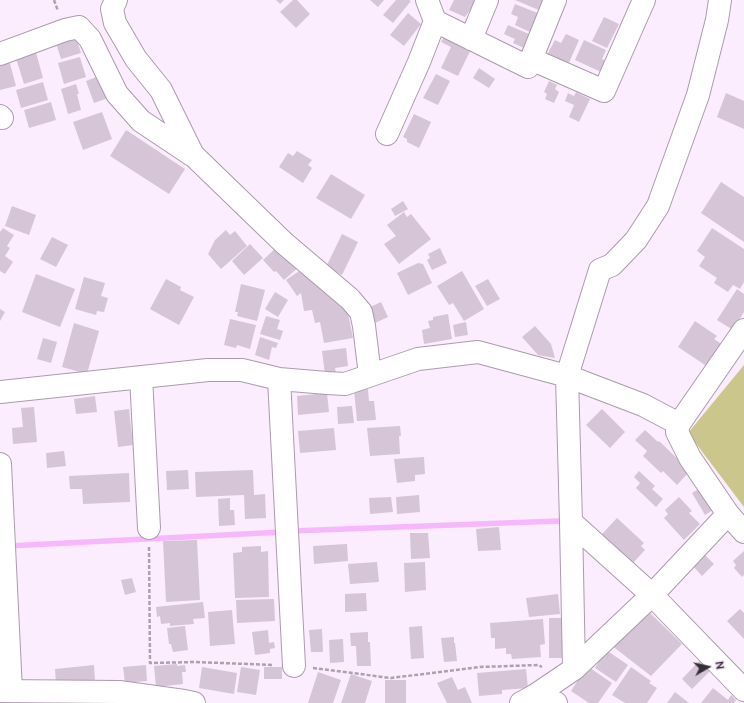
<!DOCTYPE html>
<html>
<head>
<meta charset="utf-8">
<style>
	body { margin:0 }
	#map { position:relative; width:744px; height:703px; overflow:hidden; background:#fbedfd; font-family:Ubuntu,sans-serif }
	canvas { display:block }
	.north { position:absolute; left:688px; top:647px; width:40px; height:40px; -webkit-text-stroke:3px #fbedfd; paint-order:stroke; rotate:81deg; font-size:11px; font-weight:700; line-height:16px; text-align:center; color:#362f37 }
	.north::after { content:''; display:block; margin:auto; width:14px; height:18px; background:#362f37; clip-path:polygon(50% 0,100% 100%,50% 72%,0 100%) }
</style>
</head>
<body>
<div id="map">
<canvas width="744" height="703"></canvas>
<div class="north">N</div>
</div>
<script>
const ctx = document.querySelector('canvas').getContext('2d');
ctx.lineJoin = 'round';
function paint(path, color) { ctx.fillStyle = color; ctx.fill(path, 'evenodd'); }
const shape = rows => new Path2D(rows.map(r => 'M' + r).join(''));
function strokePath(path, color, width, dash) { ctx.strokeStyle = color; ctx.lineWidth = width; ctx.lineCap = dash ? 'butt' : 'round'; ctx.setLineDash(dash || []); ctx.stroke(path); }
paint(shape([
	[744,365,744,507,688,433]
]), '#cac68c');
strokePath(shape([
	[292,531,558,521],
	[8,546,283,532]
]), '#f6b7fd', 5.5);
paint(shape([
	[276,0,284,0,280,4],
	[293,0,297,0,310,14,296,28,280,12],
	[370,0,384,0,378,7],
	[396,0,409,0,411,1,393,23,383,15],
	[454,0,477,0,465,17,449,10],
	[515,0,545,0,541,11],
	[515,4,540,14,532,33,515,25,518,17,511,14],
	[408,13,421,24,404,46,390,35],
	[604,17,619,24,607,48,592,41],
	[508,25,529,34,524,48,513,43,515,39,504,34],
	[75,34,81,53,61,59,55,40],
	[446,34,472,47,458,76,441,68,451,47,441,42],
	[566,34,579,40,568,65,547,55,555,40,561,43],
	[584,40,606,50,602,59,606,61,601,72,575,60],
	[35,49,43,78,24,84,15,55],
	[80,57,86,77,64,84,58,63],
	[9,60,16,86,0,90,0,63],
	[479,68,495,79,489,88,473,78],
	[436,74,450,81,438,105,423,98],
	[102,75,111,97,94,103,86,81],
	[549,81,557,85,555,89,559,92,554,103,545,99,547,94,544,92],
	[43,82,48,100,21,108,16,90],
	[76,84,79,94,77,94,81,110,68,114,61,89],
	[576,92,590,99,579,122,569,117,574,105,565,101,568,93,574,96],
	[726,93,744,101,744,129,717,117],
	[51,102,56,120,29,128,24,110],
	[102,112,112,139,83,150,73,122],
	[414,114,431,122,419,148,407,142,407,139,403,137],
	[126,130,185,169,169,194,110,156],
	[297,151,312,160,308,165,312,168,303,183,279,167,288,153,293,156],
	[331,174,365,195,351,219,316,198],
	[721,182,744,197,744,242,701,213],
	[403,201,408,209,395,216,391,209],
	[12,206,36,215,29,235,5,226],
	[404,212,407,217,411,214,431,239,399,264,384,244,396,236,387,225],
	[3,228,14,235,7,246,10,248,5,256,13,262,5,274,0,271,0,232],
	[712,228,744,249,744,282,740,289,733,285,728,292,714,283,717,278,699,266,705,257,697,251],
	[226,230,230,235,235,231,247,246,221,269,208,254,215,240],
	[342,234,358,242,342,275,326,267],
	[52,237,68,245,56,267,40,259],
	[250,244,263,258,244,275,232,261],
	[277,247,300,266,284,280,276,271,274,272,263,260],
	[440,248,447,263,432,270,427,260,430,258,428,254],
	[418,263,423,264,432,283,408,295,397,273],
	[305,267,346,303,353,338,324,343,320,322,315,323,312,310,304,311,301,293,297,296,286,280],
	[462,271,484,309,464,321,453,303,449,305,437,286],
	[36,274,75,289,60,327,22,312],
	[84,277,105,283,101,296,108,298,104,312,97,311,96,315,75,309],
	[166,279,181,287,180,290,194,297,179,325,150,309],
	[488,279,500,299,487,306,475,286],
	[241,284,265,290,257,321,237,316,238,312,235,312],
	[737,289,744,294,744,312,733,330,717,320],
	[275,292,288,300,278,317,265,309],
	[381,302,388,317,375,323,368,308],
	[0,309,5,312,0,321],
	[448,314,452,339,424,344,422,330,430,328,428,321,433,320,433,317],
	[266,316,280,320,277,329,283,331,280,340,260,334],
	[230,319,256,325,250,349,237,345,236,348,224,345],
	[695,321,717,336,714,339,723,345,708,367,678,347],
	[466,322,468,335,455,337,453,325],
	[74,323,99,331,87,374,62,367],
	[535,326,551,344,555,358,538,355,522,337],
	[260,337,278,343,276,348,272,347,269,360,255,355],
	[43,338,57,342,51,363,37,359],
	[346,348,348,366,335,368,336,373,325,374,322,351],
	[368,389,369,401,374,401,376,420,357,421,354,390],
	[327,393,329,412,298,415,297,396],
	[95,396,97,412,76,414,74,399],
	[352,406,354,423,338,424,337,407],
	[34,407,37,442,13,444,12,428,23,427,21,408],
	[129,409,133,445,118,447,114,411],
	[602,409,625,432,610,448,586,425],
	[400,426,401,436,399,436,400,454,370,456,367,428],
	[334,428,336,450,300,453,298,431],
	[645,430,658,442,659,441,690,471,677,485,663,471,661,473,643,456,647,451,635,440],
	[64,451,66,466,47,468,46,453],
	[424,457,425,474,415,475,415,481,397,483,394,459],
	[188,470,189,489,167,490,166,471],
	[253,470,254,495,265,494,266,518,245,519,244,495,196,497,195,472],
	[639,471,655,486,652,489,663,499,656,507,636,488,640,483,634,477],
	[129,473,130,502,83,504,82,489,70,489,69,476],
	[700,488,713,510,705,515,692,493],
	[419,495,420,512,397,514,396,497],
	[391,497,393,512,370,514,369,498],
	[679,497,692,511,689,513,700,524,684,540,664,518,668,514,665,510],
	[230,498,230,510,234,510,235,525,219,526,218,499],
	[617,518,644,543,641,546,645,550,633,563,602,534],
	[499,527,501,550,478,551,476,529],
	[410,533,428,533,430,558,411,559],
	[197,540,200,600,166,602,163,541],
	[347,544,348,561,314,564,313,546],
	[261,546,261,552,268,551,269,597,235,598,233,553,242,552,242,547],
	[744,551,744,575,742,577,734,568,736,565,733,561],
	[704,554,714,564,702,576,692,565],
	[377,562,379,582,350,584,348,564],
	[425,562,426,590,405,592,404,563],
	[132,578,136,592,125,595,121,580],
	[366,593,367,611,345,612,345,594],
	[558,594,560,614,529,617,526,598],
	[274,599,275,621,237,623,236,600],
	[203,602,205,618,193,619,194,624,170,626,170,623,161,624,160,616,157,617,156,607],
	[646,609,682,644,651,676,611,645],
	[740,609,744,613,744,639,727,621],
	[232,610,235,644,210,646,208,612],
	[549,618,568,618,563,658,549,658],
	[543,619,545,644,540,645,541,657,512,659,511,654,506,654,506,648,495,649,495,638,491,638,490,623],
	[185,626,188,650,173,652,171,644,169,644,167,628],
	[422,626,424,658,411,659,409,627],
	[322,629,323,652,311,652,309,630],
	[268,630,269,643,274,642,275,648,270,649,270,653,255,655,252,632],
	[368,632,368,642,370,642,371,666,357,666,356,646,351,646,350,633],
	[454,637,454,643,455,643,457,661,444,662,441,638],
	[343,639,344,662,330,663,329,640],
	[606,650,628,665,616,682,595,668],
	[701,659,711,670,692,689,682,679],
	[177,664,177,666,185,665,186,672,182,672,183,684,156,687,154,666],
	[94,665,95,681,56,684,55,669],
	[146,665,147,681,125,683,123,667],
	[587,666,612,683,598,703,589,703,571,691],
	[202,667,237,673,234,694,199,688],
	[241,667,260,670,256,695,237,692],
	[264,667,282,667,282,679,264,679],
	[631,667,651,681,649,683,657,688,647,703,625,703,612,695],
	[526,669,528,688,502,690,502,694,479,696,477,673],
	[318,672,341,680,333,703,308,703],
	[351,674,372,681,365,703,341,703],
	[452,677,458,690,465,687,472,703,447,703,437,683],
	[385,680,406,680,406,703,385,703],
	[713,688,728,700,731,695,736,700,734,703,701,703],
	[675,692,689,703,667,703]
]), '#d6c5d7');
const minor = shape([
	[116,0,112,9,115,23,136,59,161,90,193,155,284,243,350,299,361,312,364,326,370,375],
	[427,0,435,21,528,67,555,0],
	[471,39,487,0],
	[0,54,65,30,79,27,90,39,117,94,141,121,192,155],
	[531,59,604,91,644,0],
	[0,116,2,118],
	[387,134,419,62,435,21],
	[141,377,149,528],
	[279,379,294,666],
	[0,392,208,370,242,370,279,379,327,383,345,384,418,359,478,352,567,376,643,405,679,424,744,330],
	[679,424,677,432,690,458,728,514,744,532],
	[0,464,11,691],
	[571,522,652,595,744,690],
	[574,669,571,522,567,376,600,270,612,265,636,240,658,206,698,95,717,20,720,0],
	[0,691,119,692,184,701,194,703],
	[534,696,556,703],
	[521,703,534,696,574,669,652,595,728,514]
]);
strokePath(minor, '#ab9bad', 24);
strokePath(shape([
	[54,0,58,11],
	[149,547,150,663,195,662,274,665],
	[313,668,391,678,480,667,538,665,542,667]
]), '#ada1ae', 2.5, [4, 2]);
strokePath(minor, '#fff', 22);
</script>
</body>
</html>
